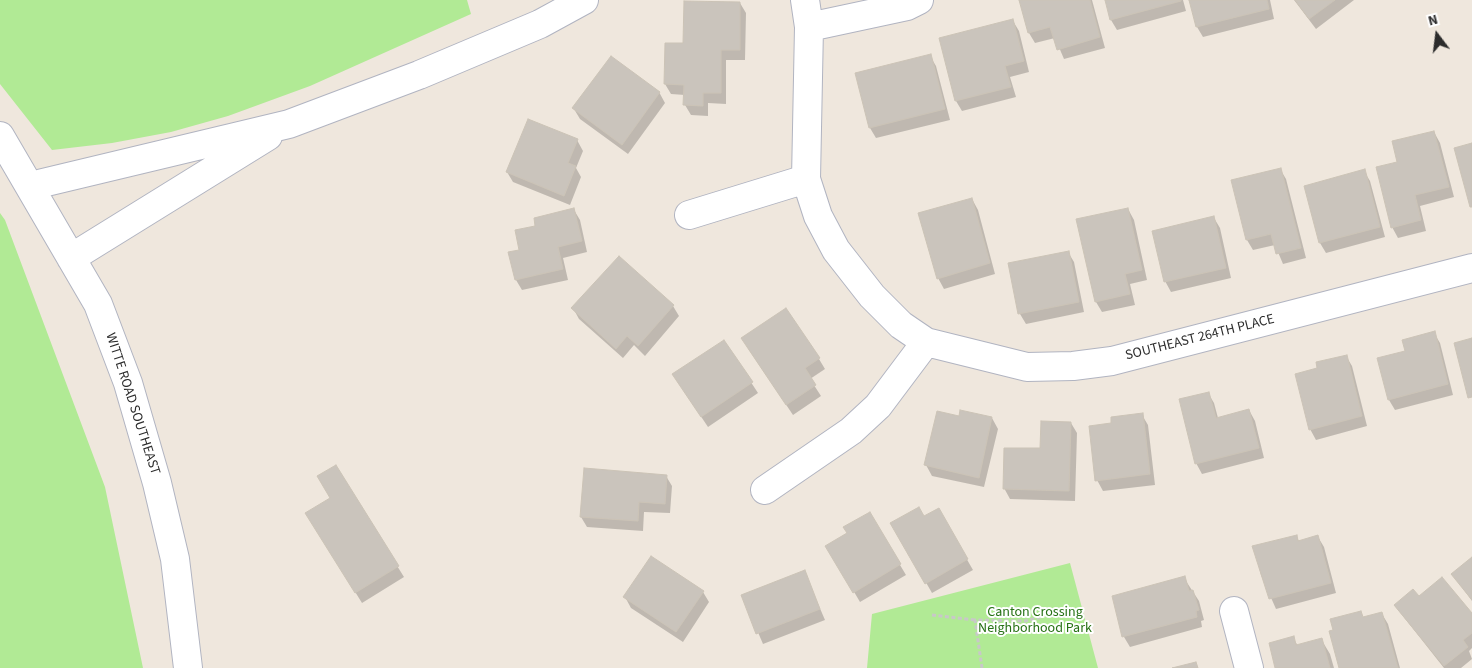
<!DOCTYPE html>
<html>
<head>
<meta charset="utf-8">
<style>
	body { margin:0 }
	#map { position:relative; width:1472px; height:668px; overflow:hidden; background:#efe7dd; font-family:"Source Sans 3",sans-serif }
	canvas { display:block }
	.north { position:absolute; left:1412px; top:10px; width:50px; height:50px; -webkit-text-stroke:4px #fff; paint-order:stroke; rotate:345deg; font-size:14px; font-weight:700; line-height:20px; text-align:center; color:#2c2c2c }
	.north::after { content:''; display:block; margin:auto; width:18px; height:22px; background:#2c2c2c; clip-path:polygon(50% 0,100% 100%,50% 72%,0 100%) }
</style>
</head>
<body>
<div id="map">
<canvas width="1472" height="668"></canvas>
<div class="north">N</div>
</div>
<script>
const ctx = document.querySelector('canvas').getContext('2d');
ctx.lineJoin = 'round';
function paint(path, color) { ctx.fillStyle = color; ctx.fill(path, 'evenodd'); }
const shape = rows => new Path2D(rows.map(r => 'M' + r).join(''));
function strokePath(path, color, width, dash) { ctx.strokeStyle = color; ctx.lineWidth = width; ctx.lineCap = dash ? 'butt' : 'round'; ctx.setLineDash(dash || []); ctx.stroke(path); }
function drawText(font, color, halo, rows, align = 'center') {
  ctx.font = font + ' "Source Sans 3",sans-serif'; ctx.lineWidth = 4; ctx.setLineDash([]); ctx.textBaseline = 'middle'; ctx.strokeStyle = halo; ctx.fillStyle = color; for (const [text, x, y, turn = 0] of rows) {
    ctx.save(); ctx.translate(x, y); ctx.rotate((+turn || 0) * Math.PI / 180); ctx.textAlign = isNaN(turn) ? turn : align; if (halo) ctx.strokeText(text, 0, 0); ctx.fillText(text, 0, 0); ctx.restore();
  }
}
paint(shape([
	[0,0,467,0,471,14,310,86,228,116,171,132,112,143,52,150,0,84],
	[0,213,5,220,105,487,143,668,0,668],
	[1070,563,1098,668,867,668,872,614]
]), '#b1ea95');
paint(shape([
	[1020,0,1092,0,1105,48,1064,59,1055,38,1035,43,1029,33],
	[1106,0,1183,0,1186,11,1117,30,1111,20],
	[1190,0,1270,0,1274,19,1203,37,1197,27],
	[1294,0,1354,0,1316,29],
	[740,3,746,13,745,60,726,60,726,104,708,103,708,116,691,115,685,105,685,95,671,94,665,84,684,45],
	[1013,21,1019,31,1029,72,1010,77,1016,97,962,111,956,101],
	[930,56,936,66,950,120,876,138,870,128,857,74],
	[659,92,665,103,628,154,580,119,574,109],
	[1434,132,1440,143,1454,197,1420,206,1426,231,1398,238,1392,227,1398,163],
	[577,140,583,151,576,168,581,177,570,205,513,182,507,172],
	[1280,169,1286,179,1306,258,1283,264,1275,245,1253,250,1247,240,1232,181],
	[1364,171,1370,181,1385,237,1326,253,1320,243,1306,186],
	[972,199,978,210,995,274,944,289,938,278],
	[1128,209,1134,220,1147,280,1130,284,1135,305,1102,312,1096,302,1078,220],
	[574,210,580,220,587,252,563,258,568,280,522,290,516,280,521,251,537,227],
	[1214,218,1220,228,1231,278,1171,292,1165,281],
	[1068,252,1074,262,1084,312,1026,324,1020,314],
	[619,257,673,306,679,316,645,356,634,345,623,358,579,319,573,308],
	[1434,333,1440,343,1453,395,1395,410,1389,400,1378,359,1406,352],
	[724,341,758,393,708,427,680,385],
	[748,348,819,359,825,369,810,379,821,396,793,415],
	[1346,356,1352,366,1367,426,1316,440,1310,429,1319,369],
	[1208,393,1214,403,1218,418,1249,410,1255,421,1264,458,1202,474,1196,463],
	[1142,415,1148,425,1155,485,1103,491,1097,480],
	[960,417,992,418,998,429,984,487,932,476,926,465],
	[1071,423,1077,433,1075,501,1010,499,1004,488],
	[335,466,404,577,362,603,313,524,331,498],
	[666,476,672,486,670,513,644,512,643,531,587,527,581,517],
	[938,509,973,570,932,593,892,523,924,518],
	[869,513,906,575,860,602,827,546,848,533],
	[1296,536,1299,541,1318,537,1324,547,1336,593,1276,609,1261,575,1254,547],
	[1472,559,1472,601,1453,575],
	[804,571,825,620,763,644,742,595],
	[1184,578,1199,601,1204,620,1201,621,1202,627,1130,647,1124,637,1113,597],
	[703,592,709,602,683,642,631,608,625,597],
	[1419,598,1472,615,1472,648,1469,651,1472,659,1461,668,1444,668,1395,606],
	[1382,614,1388,624,1400,668,1340,668,1335,631],
	[1293,638,1298,646,1321,639,1330,654,1334,668,1276,668]
]), '#0003');
const building = shape([
	[1019,0,1090,0,1100,37,1057,50,1050,27,1028,33,1019,0],
	[1105,0,1181,0,1181,1,1110,20,1105,0],
	[1189,0,1267,0,1269,9,1196,27,1189,0],
	[1295,0,1335,0,1309,19,1295,0],
	[684,1,740,2,740,50,721,50,721,93,703,93,703,106,683,105,684,85,664,84,665,43,683,43,684,1],
	[1013,19,1024,61,1005,66,1011,87,955,101,939,38,1013,19],
	[931,54,945,109,869,128,855,73,931,54],
	[611,56,660,92,622,145,572,108,611,56],
	[528,119,578,139,568,163,576,166,564,196,506,172,528,119],
	[1434,131,1449,187,1415,195,1421,220,1391,228,1376,167,1397,162,1392,141,1434,131],
	[1472,143,1472,207,1470,207,1454,148,1472,143],
	[1281,168,1301,248,1276,254,1271,234,1246,240,1231,180,1281,168],
	[1365,169,1380,227,1319,243,1304,186,1365,169],
	[972,198,990,263,937,279,918,213,972,198],
	[574,208,582,241,558,247,563,269,515,280,508,252,519,250,515,230,535,226,534,218,574,208],
	[1128,208,1142,270,1125,274,1130,294,1095,302,1076,219,1128,208],
	[1214,216,1226,268,1164,282,1152,231,1214,216],
	[1069,251,1079,302,1018,314,1008,263,1069,251],
	[619,256,674,305,638,346,627,336,616,349,571,308,619,256],
	[786,308,820,358,805,368,816,385,786,405,741,338,786,308],
	[1435,331,1448,384,1388,400,1377,358,1405,351,1402,340,1435,331],
	[1472,338,1472,397,1468,398,1454,343,1472,338],
	[724,340,753,382,701,417,672,374,724,340],
	[1347,355,1362,416,1309,430,1295,374,1317,368,1316,362,1347,355],
	[1209,392,1216,418,1249,409,1259,448,1195,464,1179,399,1209,392],
	[960,410,992,417,979,478,924,465,937,411,959,416,960,410],
	[1143,413,1150,474,1095,481,1089,426,1111,423,1111,417,1143,413],
	[1041,421,1071,422,1069,491,1003,489,1004,448,1040,448,1041,421],
	[336,465,399,566,355,593,305,513,330,498,317,476,336,465],
	[584,468,667,475,665,504,639,502,638,521,580,517,584,468],
	[919,507,924,516,939,508,968,559,925,584,890,523,919,507],
	[870,512,901,564,853,593,825,546,847,533,843,527,870,512],
	[1297,535,1298,541,1318,535,1331,583,1269,599,1252,546,1297,535],
	[651,556,704,591,676,632,623,597,651,556],
	[1472,557,1472,600,1451,574,1472,557],
	[805,570,820,609,756,634,741,595,805,570],
	[1185,576,1189,591,1193,590,1199,610,1196,611,1197,617,1122,637,1112,596,1185,576],
	[1442,577,1472,613,1472,633,1463,640,1468,647,1444,666,1394,605,1413,589,1419,596,1442,577],
	[1361,611,1363,617,1382,612,1398,668,1339,668,1329,631,1333,630,1330,619,1361,611],
	[1294,636,1296,645,1322,638,1330,668,1275,668,1269,643,1294,636],
	[1196,662,1198,668,1172,668,1196,662]
]);
paint(building, '#cac4bc');
strokePath(building, '#cbc3b6', 1);
const minor = shape([
	[805,0,809,27,806,179,818,216,836,250,872,296,901,325,926,342,1027,367,1073,366,1112,361,1472,268],
	[809,27,907,6,919,0],
	[0,136,98,304,128,383,157,483,175,559,188,668],
	[30,186,289,124,419,75,540,24,584,0],
	[689,215,806,179],
	[71,258,268,136],
	[765,490,851,431,878,406,926,342],
	[1234,611,1249,668]
]);
strokePath(minor, '#b1b4c1', 30);
strokePath(shape([
	[932,615,975,620],
	[982,668,975,620,1025,621,1042,617]
]), '#c8c8c8', 3, [4, 2.5]);
strokePath(minor, '#fff', 28);
drawText('14px', '#2c2c2c', '#fff', [
	["SOUTHEAST 264TH PLACE",1200,338,-14],
	["WITTE ROAD SOUTHEAST",132,404,72]
]);
drawText('14px', '#267114', '#fff', [
	["Canton Crossing",1035,613],
	["Neighborhood Park",1035,629]
]);
</script>
</body>
</html>
